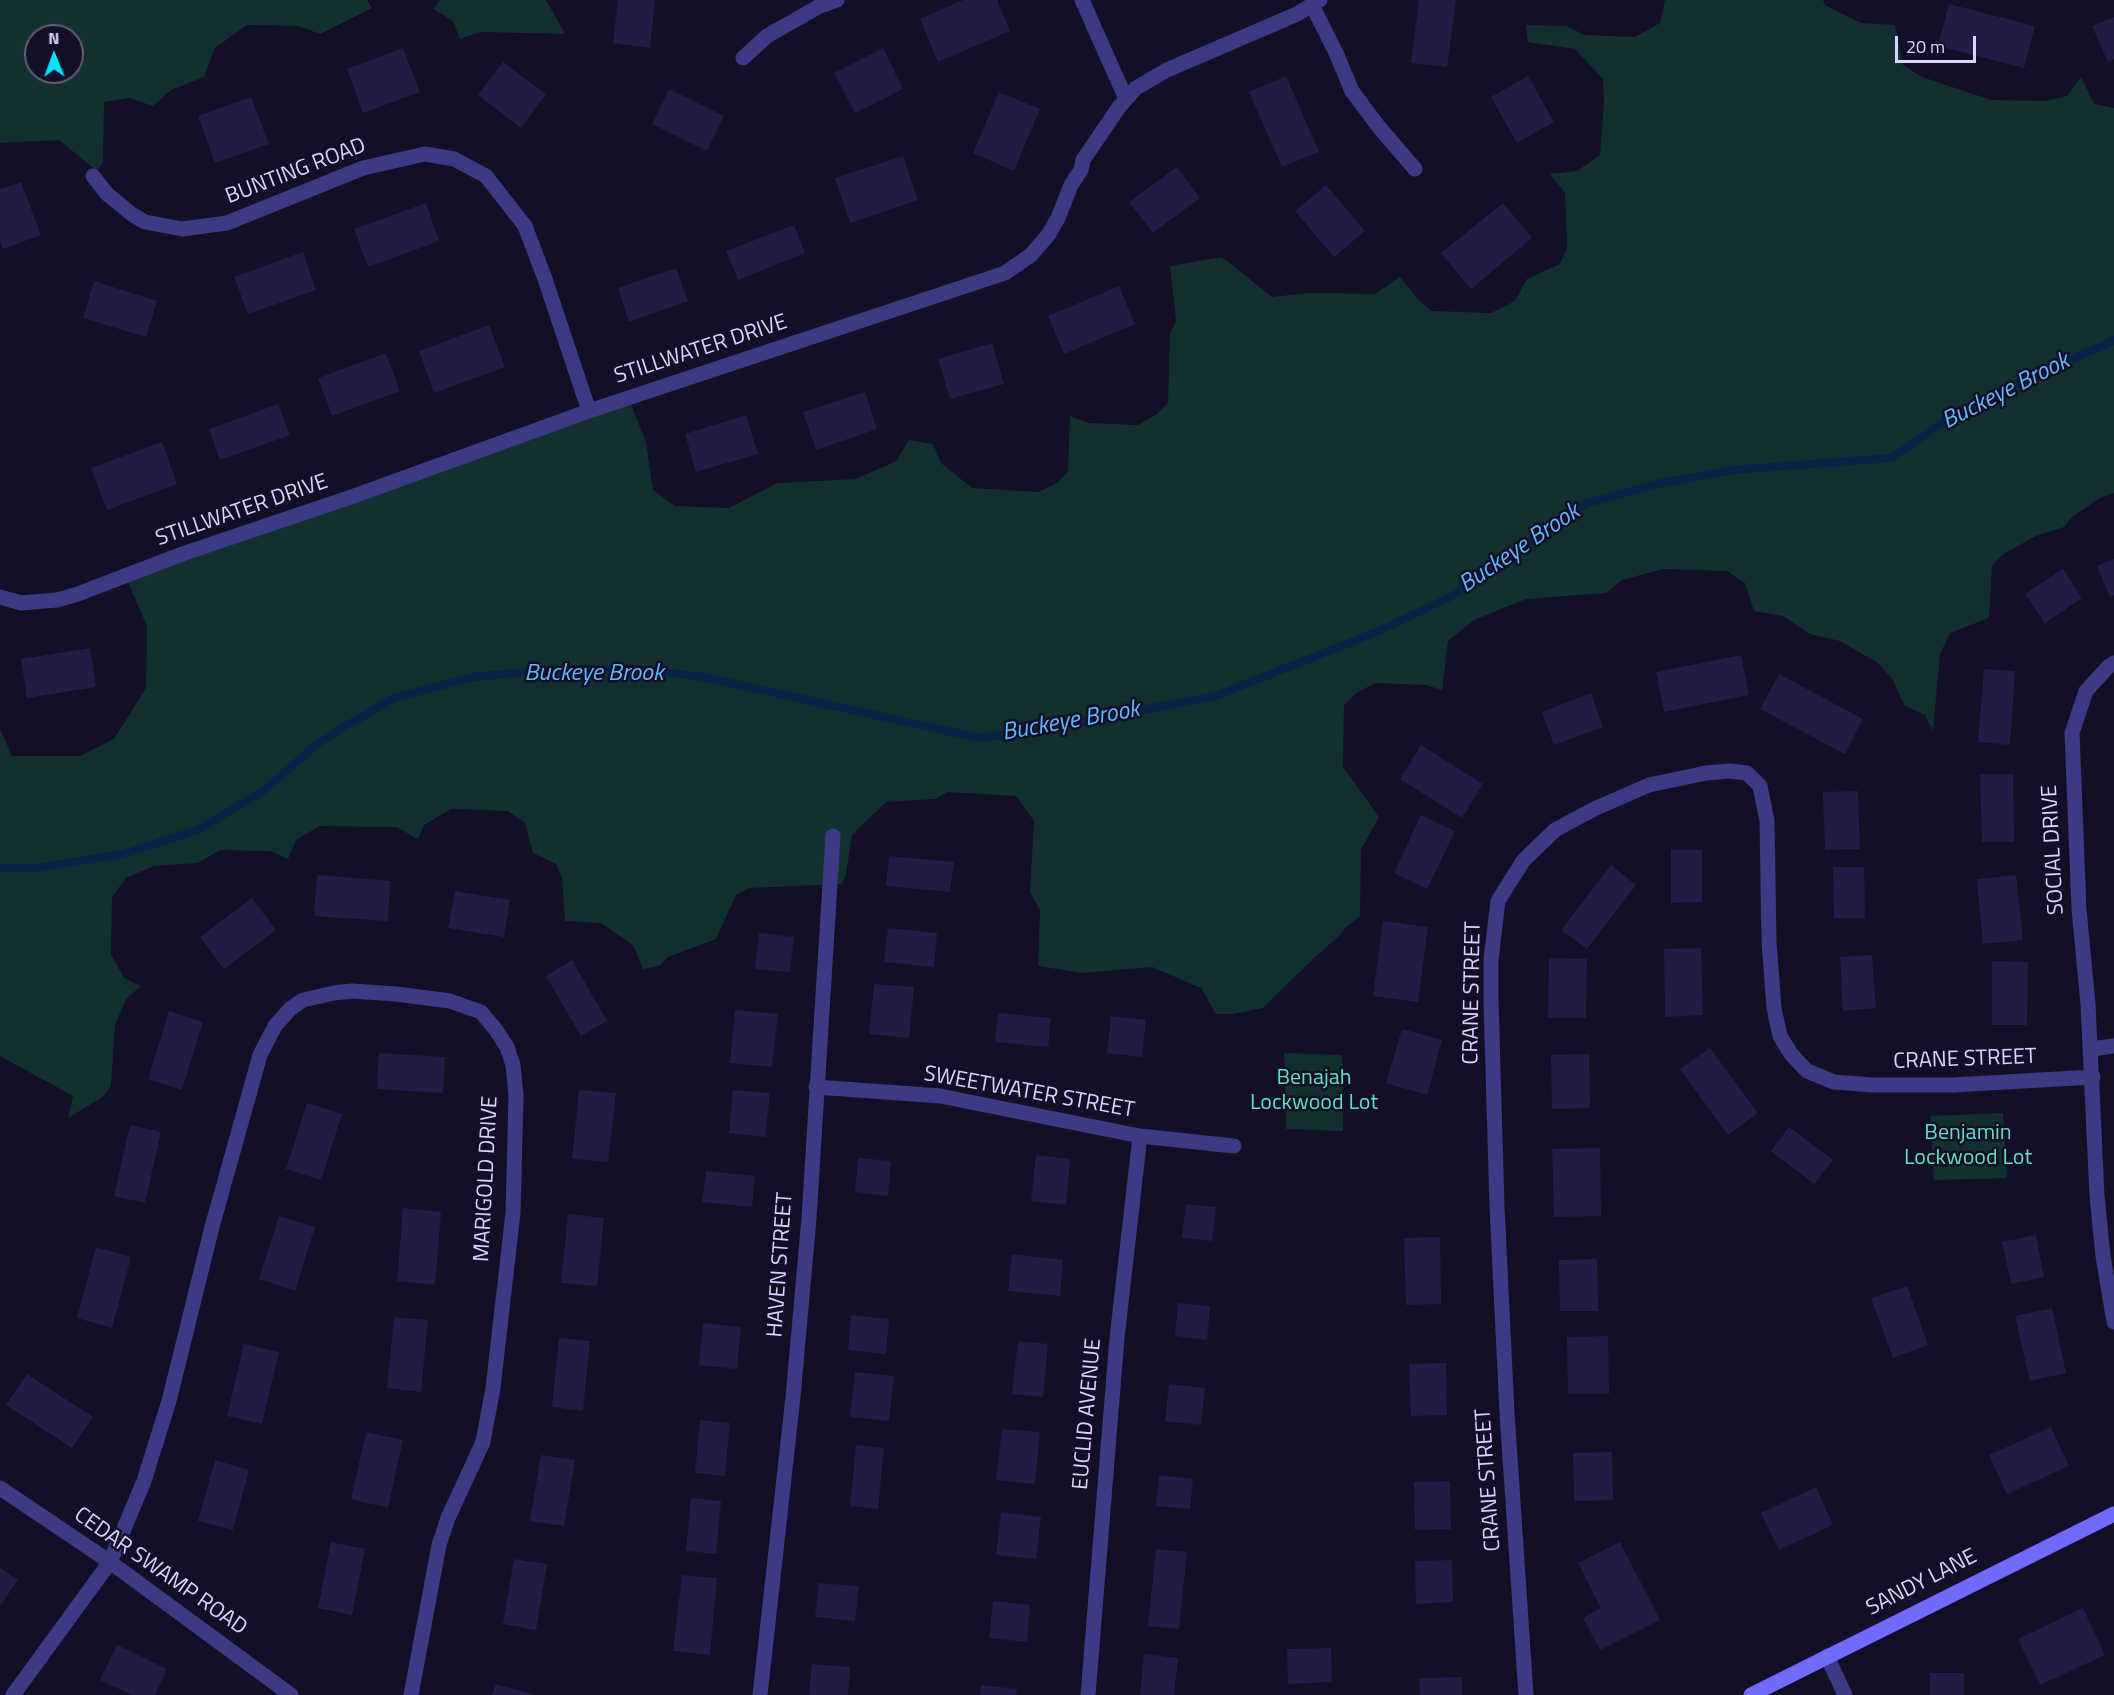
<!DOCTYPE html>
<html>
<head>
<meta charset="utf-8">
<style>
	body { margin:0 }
	#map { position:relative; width:2114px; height:1695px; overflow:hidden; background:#130f26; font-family:"Titillium Web",sans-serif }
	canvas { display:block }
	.north { position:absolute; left:24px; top:24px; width:60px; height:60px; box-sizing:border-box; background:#130f26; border:2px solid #625e7d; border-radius:50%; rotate:359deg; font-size:16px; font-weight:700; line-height:24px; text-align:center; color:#d9d4ff }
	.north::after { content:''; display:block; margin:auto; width:21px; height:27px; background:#00e5ff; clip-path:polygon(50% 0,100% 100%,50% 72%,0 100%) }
	.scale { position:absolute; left:1895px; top:36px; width:81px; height:27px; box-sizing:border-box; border:3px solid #d9d4ff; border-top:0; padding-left:8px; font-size:18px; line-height:21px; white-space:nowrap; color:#d9d4ff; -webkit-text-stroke:4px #130f26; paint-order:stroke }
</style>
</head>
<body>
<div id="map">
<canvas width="2114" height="1695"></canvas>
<div class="north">N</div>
<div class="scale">20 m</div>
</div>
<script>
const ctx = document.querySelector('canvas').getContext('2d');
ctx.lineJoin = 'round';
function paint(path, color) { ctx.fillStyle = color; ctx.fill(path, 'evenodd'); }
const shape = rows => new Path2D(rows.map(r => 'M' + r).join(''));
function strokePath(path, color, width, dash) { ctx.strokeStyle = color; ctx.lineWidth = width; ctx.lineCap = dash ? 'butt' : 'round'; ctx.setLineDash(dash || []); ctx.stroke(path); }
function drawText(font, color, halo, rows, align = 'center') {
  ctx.font = font + ' "Titillium Web",sans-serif'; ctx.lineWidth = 5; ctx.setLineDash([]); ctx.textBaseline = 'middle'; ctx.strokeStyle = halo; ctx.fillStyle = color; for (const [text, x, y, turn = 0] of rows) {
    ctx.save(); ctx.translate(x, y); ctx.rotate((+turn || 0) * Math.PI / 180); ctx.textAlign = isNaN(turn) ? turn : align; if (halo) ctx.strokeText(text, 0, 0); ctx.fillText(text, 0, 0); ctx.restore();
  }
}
paint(shape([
	[0,0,367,0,372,8,320,34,298,26,247,25,215,48,204,77,171,90,153,106,129,98,104,102,103,163,97,171,59,140,0,143],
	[36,36,72,36,72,72,36,72],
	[440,0,546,0,565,34,481,32,460,39,453,21,433,9],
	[1665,0,1823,0,1825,5,1861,23,1895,25,1903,65,1922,77,1991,100,2046,101,2067,96,2081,77,2094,104,2114,108,2114,493,2100,498,2072,517,2064,527,2036,536,2002,555,1992,566,1989,618,1950,633,1940,654,1933,731,1925,715,1904,705,1893,680,1878,663,1840,641,1810,634,1783,616,1754,611,1745,583,1727,571,1663,569,1622,580,1606,593,1526,599,1474,620,1448,641,1442,690,1426,685,1375,683,1355,694,1344,705,1343,767,1379,817,1361,849,1360,916,1346,927,1340,935,1314,958,1263,1008,1233,1014,1216,1014,1201,988,1152,967,1083,973,1038,966,1040,910,1030,892,1034,821,1016,796,947,792,936,799,886,802,852,835,846,874,842,884,749,888,736,895,716,939,668,957,659,966,643,969,633,945,601,923,565,921,562,878,556,864,533,853,525,823,508,811,451,809,424,825,418,839,396,827,320,826,296,840,288,859,270,851,220,850,198,863,154,866,126,878,112,897,111,954,124,978,141,986,126,999,115,1025,111,1086,103,1097,68,1118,73,1096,0,1056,0,729,12,756,80,756,114,739,146,688,147,626,126,578,628,397,646,442,653,490,675,506,729,508,777,483,856,479,896,461,909,440,933,444,941,463,972,488,1039,492,1057,483,1068,471,1070,416,1088,423,1138,425,1157,414,1168,403,1170,333,1176,321,1170,266,1222,257,1272,297,1310,293,1375,294,1400,277,1418,299,1431,311,1491,313,1515,301,1527,279,1560,264,1567,248,1565,193,1550,174,1577,171,1600,155,1604,102,1603,79,1575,49,1528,42,1526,25,1566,26,1585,35,1635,37,1660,23],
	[1284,1053,1342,1055,1343,1131,1286,1129],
	[2003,1113,2007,1178,1934,1180,1930,1116]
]), '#12302f');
strokePath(shape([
	[0,868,37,868,122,854,198,830,263,791,322,740,394,698,473,677,551,670,631,668,703,677,979,738,1055,727,1215,696,1372,634,1448,598,1585,504,1657,484,1733,470,1891,458,1956,413,2114,340]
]), '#0c2248', 8);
paint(shape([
	[618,0,655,0,650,48,613,43],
	[963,0,997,0,1010,31,938,62,920,19],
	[1419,0,1456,0,1447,67,1411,63],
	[1949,4,2035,26,2024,68,1938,46],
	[2114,17,2114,59,2108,62,2092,26],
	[403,48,420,92,363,113,347,69],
	[883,48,903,89,855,113,834,73],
	[503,62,546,94,521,128,478,95],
	[1286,76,1319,152,1282,167,1249,92],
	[1528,76,1554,122,1517,143,1491,97],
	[669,89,724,116,707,151,652,124],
	[999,92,1040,109,1014,171,973,153],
	[251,97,269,144,215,163,198,116],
	[903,156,918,200,850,223,835,178],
	[1177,167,1200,198,1153,233,1129,202],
	[21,182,41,235,3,249,0,240,0,189],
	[1326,185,1365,231,1334,257,1295,211],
	[426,203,439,241,368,267,354,229],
	[1503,203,1532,238,1471,289,1441,253],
	[794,225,805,253,738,280,726,251],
	[303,252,316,290,248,314,234,277],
	[676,268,688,301,629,322,618,288],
	[94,281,157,301,146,337,83,318],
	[1119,286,1135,324,1064,354,1048,316],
	[489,325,505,367,434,393,419,351],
	[992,343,1004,384,950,399,938,359],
	[386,353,400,391,332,416,318,378],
	[865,392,877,429,816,450,803,412],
	[278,404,290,435,220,460,209,429],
	[746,415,758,454,696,472,685,434],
	[162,442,177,484,107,510,91,468],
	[2114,559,2114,595,2110,597,2097,566],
	[2063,569,2082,598,2045,623,2025,594],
	[90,648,96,687,27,698,21,659],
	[1741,655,1749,695,1664,712,1656,672],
	[1984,669,2015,671,2010,745,1978,742],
	[1779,674,1863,719,1845,754,1760,709],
	[1591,693,1603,727,1554,745,1542,712],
	[1421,745,1483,784,1462,818,1400,779],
	[1980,774,2013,774,2014,842,1982,842],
	[1858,791,1860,849,1825,850,1823,792],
	[1421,815,1455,831,1427,889,1394,873],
	[1671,850,1702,850,1702,902,1671,903],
	[889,856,954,862,950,892,886,886],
	[1611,865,1636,885,1587,949,1561,930],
	[1833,867,1864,867,1865,918,1834,918],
	[317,875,390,881,388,921,314,916],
	[2016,875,2023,940,1983,944,1977,879],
	[455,891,510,900,504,937,448,928],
	[252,898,276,930,224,969,200,937],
	[1383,921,1428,927,1418,1002,1373,996],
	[888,928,937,933,934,967,884,962],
	[759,933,794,937,790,972,755,969],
	[1701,948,1703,1015,1665,1017,1664,949],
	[1872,955,1876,1008,1843,1011,1840,957],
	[1549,958,1587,959,1586,1018,1548,1018],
	[572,960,607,1021,581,1036,546,976],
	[1992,961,2028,962,2027,1025,1992,1025],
	[874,984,914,987,909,1038,869,1034],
	[735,1010,778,1014,772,1067,730,1063],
	[169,1011,203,1022,182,1090,148,1079],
	[998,1013,1051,1018,1048,1047,995,1042],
	[1111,1016,1146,1020,1142,1057,1107,1053],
	[1402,1029,1442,1040,1427,1095,1386,1083],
	[1710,1048,1758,1113,1728,1135,1680,1069],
	[379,1053,445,1057,443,1093,377,1089],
	[1589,1054,1590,1108,1552,1109,1551,1055],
	[579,1090,616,1093,608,1162,572,1159],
	[733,1090,770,1093,765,1137,729,1133],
	[307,1103,342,1114,321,1180,286,1169],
	[130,1125,161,1132,145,1203,114,1196],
	[1789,1127,1833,1160,1814,1184,1771,1151],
	[1600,1148,1601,1216,1554,1217,1552,1149],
	[1036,1155,1070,1159,1066,1205,1031,1201],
	[858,1158,891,1161,888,1196,855,1192],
	[706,1171,755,1176,752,1207,702,1202],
	[1186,1204,1216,1207,1212,1241,1182,1238],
	[403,1208,441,1212,435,1285,397,1281],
	[568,1214,604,1218,597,1286,561,1283],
	[279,1216,315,1227,295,1291,259,1279],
	[2036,1235,2044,1277,2011,1284,2002,1242],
	[1440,1237,1441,1304,1406,1305,1404,1238],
	[96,1247,131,1257,112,1328,77,1318],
	[1012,1254,1063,1260,1060,1296,1008,1291],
	[1597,1259,1598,1311,1560,1311,1559,1260],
	[1907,1286,1928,1345,1893,1358,1871,1298],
	[1178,1303,1210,1306,1207,1340,1175,1336],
	[2052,1308,2066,1373,2030,1381,2015,1316],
	[851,1315,889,1319,886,1354,848,1350],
	[394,1317,428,1320,421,1392,387,1388],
	[703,1323,741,1327,737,1369,699,1365],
	[1608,1336,1609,1394,1568,1394,1567,1337],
	[559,1338,590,1341,583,1411,552,1407],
	[1018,1341,1048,1344,1043,1397,1012,1394],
	[244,1344,279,1352,262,1424,227,1416],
	[1446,1363,1447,1415,1411,1416,1409,1364],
	[855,1372,894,1376,889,1421,850,1417],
	[27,1374,93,1417,72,1448,6,1405],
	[1169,1384,1205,1388,1201,1425,1165,1421],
	[700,1420,730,1423,725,1476,695,1473],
	[2051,1427,2069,1466,2007,1494,1989,1455],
	[1002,1429,1040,1432,1035,1484,996,1480],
	[366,1432,403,1440,388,1508,351,1499],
	[856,1445,884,1448,878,1509,850,1506],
	[1612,1452,1613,1500,1574,1501,1573,1453],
	[541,1455,575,1460,564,1526,530,1521],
	[215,1460,249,1470,233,1530,198,1521],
	[1159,1475,1193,1479,1190,1509,1156,1506],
	[1450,1481,1451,1529,1415,1530,1414,1482],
	[1816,1487,1833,1525,1779,1550,1761,1513],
	[691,1498,721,1501,716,1554,686,1551],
	[1001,1512,1041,1517,1036,1559,996,1555],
	[331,1542,365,1549,352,1615,318,1608],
	[1620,1542,1660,1620,1600,1650,1583,1618,1601,1608,1578,1563],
	[1156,1549,1187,1552,1179,1629,1148,1626],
	[514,1559,547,1564,536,1630,503,1624],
	[1452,1560,1453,1602,1416,1604,1415,1561],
	[0,1568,18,1580,0,1606],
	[682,1575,717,1578,710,1655,673,1651],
	[819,1583,859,1586,855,1621,815,1617],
	[993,1601,1030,1605,1027,1642,989,1638],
	[2083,1608,2105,1655,2040,1685,2018,1639],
	[117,1645,167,1669,155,1695,132,1695,100,1680],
	[1331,1648,1332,1682,1288,1684,1287,1649],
	[1144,1654,1178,1658,1174,1695,1140,1695],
	[812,1664,850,1667,848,1695,809,1695],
	[1930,1673,1964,1673,1964,1695,1930,1695],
	[1462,1677,1462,1695,1420,1695,1419,1678],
	[495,1684,533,1694,533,1695,492,1695],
	[981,1685,1017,1689,1016,1695,980,1695]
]), '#241b47');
strokePath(shape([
	[1082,0,1126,99],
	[1312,5,1336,53,1352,91,1378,126,1415,169],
	[743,58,767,36,818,7,837,0],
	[93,176,107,194,133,215,145,222,182,229,227,223,363,168,425,154,454,159,486,176,525,226,545,279,589,411],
	[0,597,21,603,57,600,75,595,185,553,351,497,589,411,1005,273,1031,255,1049,234,1058,218,1071,185,1081,170,1083,160,1119,107,1136,88,1167,70,1297,14,1320,0],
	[2114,663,2108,667,2086,691,2072,733,2079,909,2088,1004,2097,1196,2103,1256,2114,1322],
	[2091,1049,2114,1046],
	[816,1087,940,1096,1140,1136,1234,1146],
	[0,1488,110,1562,291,1695],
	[1827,1656,1845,1695],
	[13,1695,110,1562,144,1481,169,1401,212,1227,260,1055,275,1026,290,1009,303,1000,334,993,352,991,396,994,450,1001,481,1012,496,1030,507,1047,513,1065,516,1096,513,1213,493,1388,483,1442,448,1518,439,1545,411,1695],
	[760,1695,793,1397,809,1218,833,836],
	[1088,1695,1117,1338,1140,1136],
	[1526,1695,1507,1413,1497,1207,1491,1000,1491,960,1498,901,1523,861,1555,830,1594,809,1649,785,1706,773,1729,771,1747,773,1760,786,1767,821,1769,942,1774,1008,1780,1036,1791,1054,1807,1071,1834,1082,1873,1085,1953,1085,2093,1077]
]), '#3d3a85', 15);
strokePath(shape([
	[1751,1695,2114,1514]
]), '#6f6bff', 15);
drawText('22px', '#d9d4ff', '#130f26', [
	["BUNTING ROAD",296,172,-21],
	["STILLWATER DRIVE",701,350,-18],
	["STILLWATER DRIVE",242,511,-19],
	["SOCIAL DRIVE",2054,850,-93],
	["CRANE STREET",1473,993,-89],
	["CRANE STREET",1965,1060,-2],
	["SWEETWATER STREET",1029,1093,10],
	["MARIGOLD DRIVE",487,1179,-87],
	["HAVEN STREET",781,1265,-86],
	["EUCLID AVENUE",1088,1414,-85],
	["CRANE STREET",1489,1480,-94],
	["CEDAR SWAMP ROAD",160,1572,35],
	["SANDY LANE",1922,1583,-27]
]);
drawText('22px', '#5fe0c0', '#130f26', [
	["Benajah",1314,1079],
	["Lockwood Lot",1314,1104],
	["Benjamin",1968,1134],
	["Lockwood Lot",1968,1159]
]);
drawText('italic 24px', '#62b6ff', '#130f26', [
	["Buckeye Brook",2006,392,-27],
	["Buckeye Brook",1520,549,-34],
	["Buckeye Brook",594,674],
	["Buckeye Brook",1071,722,-10]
]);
</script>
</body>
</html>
